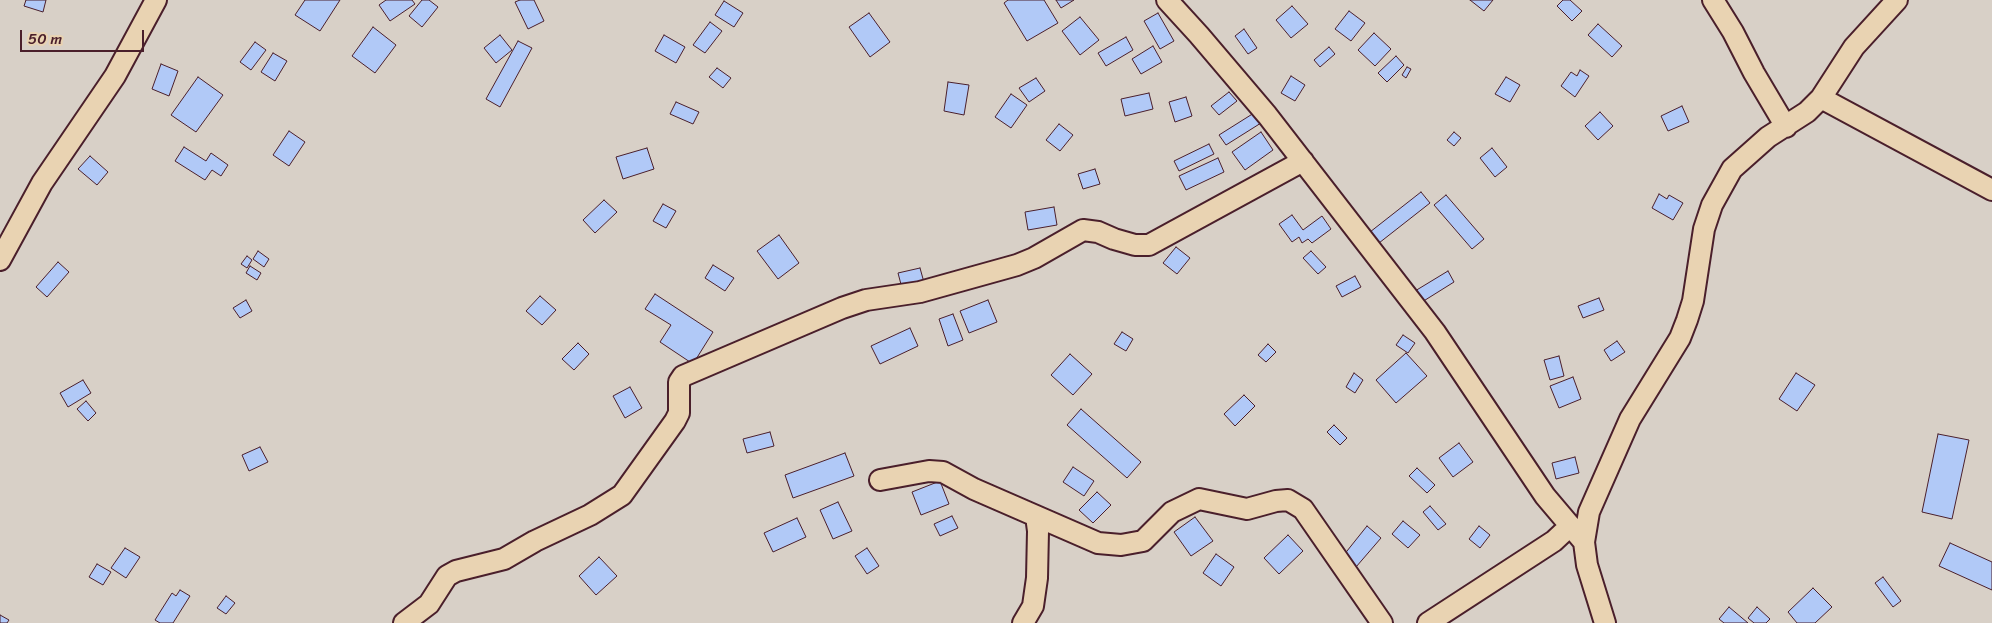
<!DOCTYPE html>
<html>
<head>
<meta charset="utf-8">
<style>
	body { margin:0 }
	#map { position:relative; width:1992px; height:623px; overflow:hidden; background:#d8d0c7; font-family:Sriracha,sans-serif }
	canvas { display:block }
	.scale { position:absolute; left:20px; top:30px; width:124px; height:22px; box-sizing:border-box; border:2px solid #4a1f2b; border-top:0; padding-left:6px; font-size:15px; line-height:18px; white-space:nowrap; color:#4a1f2b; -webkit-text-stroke:4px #e9d3b2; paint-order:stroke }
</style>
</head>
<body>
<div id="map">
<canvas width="1992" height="623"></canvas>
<div class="scale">50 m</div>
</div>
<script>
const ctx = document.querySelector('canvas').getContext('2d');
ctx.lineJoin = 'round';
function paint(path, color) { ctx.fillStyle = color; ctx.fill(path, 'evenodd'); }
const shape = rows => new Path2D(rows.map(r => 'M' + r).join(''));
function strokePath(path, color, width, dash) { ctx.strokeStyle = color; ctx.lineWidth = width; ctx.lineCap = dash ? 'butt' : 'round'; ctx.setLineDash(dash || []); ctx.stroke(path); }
const building = shape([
	[26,0,46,0,43,12,24,6,26,0],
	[305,0,340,0,320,31,295,15,305,0],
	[386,0,412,0,415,4,390,21,379,5,386,0],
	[422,0,429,0,438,7,422,27,409,16,422,0],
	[520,0,534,0,544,21,528,29,515,2,520,0],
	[1008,0,1044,0,1058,23,1027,41,1004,3,1008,0],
	[1056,0,1074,0,1061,8,1056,0],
	[1470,0,1493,0,1484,11,1470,0],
	[1563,0,1570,0,1582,11,1572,21,1557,6,1563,0],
	[724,1,743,13,734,27,715,15,724,1],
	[1292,6,1308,24,1291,38,1276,20,1292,6],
	[1349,11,1365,23,1351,41,1335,29,1349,11],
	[869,13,890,42,870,57,849,27,869,13],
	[1158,13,1174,41,1160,49,1144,21,1158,13],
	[1080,17,1099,40,1080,55,1062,31,1080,17],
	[710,22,722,31,705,53,693,45,710,22],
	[1598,24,1622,46,1612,57,1588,35,1598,24],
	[373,27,396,45,375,73,352,56,373,27],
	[1244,29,1257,48,1248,54,1235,36,1244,29],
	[1374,33,1391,49,1375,66,1358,50,1374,33],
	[500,35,512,50,496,63,484,48,500,35],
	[664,35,685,47,676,63,655,51,664,35],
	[1126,37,1133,50,1106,66,1098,53,1126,37],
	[518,41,532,48,500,107,486,99,518,41],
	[255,42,266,50,251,70,240,62,255,42],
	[1153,46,1162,62,1141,74,1132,59,1153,46],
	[1329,47,1335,54,1320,67,1314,60,1329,47],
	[273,53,287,61,275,81,261,72,273,53],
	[1396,56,1404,65,1387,82,1378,73,1396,56],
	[161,64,178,71,169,96,152,89,161,64],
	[1407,67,1411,69,1406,78,1402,75,1407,67],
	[717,68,731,78,723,88,709,77,717,68],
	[1580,70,1589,76,1575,97,1561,86,1571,72,1577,76,1580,70],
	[1291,76,1305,85,1295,101,1281,93,1291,76],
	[198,77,223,95,196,132,171,115,198,77],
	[1506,77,1520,85,1510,102,1495,94,1506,77],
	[1036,78,1045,91,1029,102,1019,88,1036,78],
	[948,82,969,85,964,115,944,111,948,82],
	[1229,92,1237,101,1219,115,1211,106,1229,92],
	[1149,93,1153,109,1125,116,1121,99,1149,93],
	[1011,94,1027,105,1011,128,995,117,1011,94],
	[1186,97,1192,116,1175,122,1169,102,1186,97],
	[676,102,699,112,693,124,670,114,676,102],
	[1682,106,1689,122,1668,131,1661,116,1682,106],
	[1600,112,1613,126,1598,140,1585,126,1600,112],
	[1254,113,1261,123,1226,145,1219,135,1254,113],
	[1059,124,1073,135,1060,151,1046,140,1059,124],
	[289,131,305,142,289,166,273,155,289,131],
	[1261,132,1273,150,1245,170,1232,152,1261,132],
	[1454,132,1461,138,1454,146,1447,140,1454,132],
	[1209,144,1214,154,1179,171,1174,161,1209,144],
	[184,147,206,161,211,153,228,165,221,176,212,170,205,180,175,161,184,147],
	[647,148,654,169,623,179,616,157,647,148],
	[1492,148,1507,167,1495,177,1480,158,1492,148],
	[90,156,108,172,97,185,78,169,90,156],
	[1218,158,1224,172,1186,190,1179,176,1218,158],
	[1095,169,1100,184,1083,189,1078,174,1095,169],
	[1421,192,1430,203,1379,243,1370,232,1421,192],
	[1659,194,1667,199,1669,195,1683,203,1673,220,1652,208,1659,194],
	[1446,195,1484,239,1472,249,1434,205,1446,195],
	[604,200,617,212,595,233,583,220,604,200],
	[663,204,676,211,666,228,653,221,663,204],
	[1054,207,1057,225,1028,230,1025,212,1054,207],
	[1292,215,1303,230,1322,216,1331,229,1312,243,1308,239,1302,243,1299,237,1292,242,1279,224,1292,215],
	[779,235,799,263,778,279,757,251,779,235],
	[1176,247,1190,258,1177,274,1163,263,1176,247],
	[258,251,269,259,264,267,253,259,258,251],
	[1311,251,1326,267,1318,274,1303,258,1311,251],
	[247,256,252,260,247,268,241,264,247,256],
	[58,262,69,272,47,297,36,287,58,262],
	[713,265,734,278,725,291,705,278,713,265],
	[250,266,261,273,257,280,246,273,250,266],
	[920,268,925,286,903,292,898,273,920,268],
	[1448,271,1454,282,1422,302,1415,291,1448,271],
	[1355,276,1361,287,1342,297,1336,286,1355,276],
	[655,294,713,332,693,364,660,342,671,325,645,309,655,294],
	[540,296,556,310,542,325,526,311,540,296],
	[1599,298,1604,310,1583,318,1578,306,1599,298],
	[246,300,252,311,240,318,233,308,246,300],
	[988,300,997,322,969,333,960,311,988,300],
	[953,314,963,340,948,346,939,319,953,314],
	[910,328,918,346,880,364,871,346,910,328],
	[1122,332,1133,339,1126,351,1114,344,1122,332],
	[1403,335,1415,343,1408,353,1396,345,1403,335],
	[1617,341,1625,352,1611,361,1604,350,1617,341],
	[578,343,589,354,574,370,562,359,578,343],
	[1268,344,1276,352,1266,362,1258,355,1268,344],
	[1406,353,1427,376,1396,403,1376,380,1406,353],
	[1070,354,1092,374,1073,395,1051,375,1070,354],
	[1559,356,1564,376,1550,380,1544,360,1559,356],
	[1354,373,1363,380,1355,393,1346,387,1354,373],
	[1796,373,1815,385,1797,411,1779,399,1796,373],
	[1573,377,1581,399,1559,408,1550,386,1573,377],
	[83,380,91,393,68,407,60,393,83,380],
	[630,387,642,408,625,418,613,396,630,387],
	[1244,395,1255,406,1235,426,1224,414,1244,395],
	[86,401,96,413,88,421,77,409,86,401],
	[1081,409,1141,462,1127,478,1067,425,1081,409],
	[1334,425,1347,438,1340,445,1327,432,1334,425],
	[770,432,774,446,747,453,743,439,770,432],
	[1938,434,1969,440,1952,519,1922,512,1938,434],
	[1459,443,1473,462,1453,477,1439,458,1459,443],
	[260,447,268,462,249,471,242,455,260,447],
	[845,453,854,476,793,498,785,475,845,453],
	[1575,457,1579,473,1556,479,1552,463,1575,457],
	[1073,467,1094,481,1084,496,1063,482,1073,467],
	[1417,468,1435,485,1427,493,1409,476,1417,468],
	[940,481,949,504,921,515,912,492,940,481],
	[1097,492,1111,505,1093,523,1079,510,1097,492],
	[838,502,852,531,833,539,820,510,838,502],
	[1430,506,1446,524,1438,530,1423,512,1430,506],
	[952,516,958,528,940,536,934,524,952,516],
	[1195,517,1213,541,1191,556,1174,532,1195,517],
	[797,518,806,537,773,552,764,533,797,518],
	[1403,521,1420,535,1408,548,1392,534,1403,521],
	[1367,526,1381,538,1356,567,1343,556,1367,526],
	[1479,526,1490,535,1480,548,1469,539,1479,526],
	[1288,535,1303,551,1279,574,1264,558,1288,535],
	[1950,543,1992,562,1992,590,1939,566,1950,543],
	[125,548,140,557,126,578,111,568,125,548],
	[867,548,879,566,867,574,855,556,867,548],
	[1216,554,1234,567,1221,586,1203,573,1216,554],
	[599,557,617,576,596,595,579,576,599,557],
	[97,564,111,572,103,585,89,577,97,564],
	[1883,577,1901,601,1893,607,1875,583,1883,577],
	[1813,588,1832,607,1815,623,1797,623,1788,612,1813,588],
	[180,590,190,596,173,623,160,623,155,620,172,593,176,596,180,590],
	[226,596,235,603,226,614,217,608,226,596],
	[1729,607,1748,623,1724,623,1719,619,1729,607],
	[1757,607,1770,619,1766,623,1754,623,1748,618,1757,607],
	[0,615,9,620,7,623,0,623,0,615]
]);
paint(building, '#b1c9f7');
strokePath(building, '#4a1f2b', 1);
const minor = shape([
	[1167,0,1199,35,1267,115,1435,332,1545,496,1584,542],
	[1713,0,1733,32,1754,73,1786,127],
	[1821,98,1992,190],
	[0,260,42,183,115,76,156,0],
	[880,480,929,471,943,472,974,489,1098,543,1121,545,1143,541,1172,512,1199,499,1247,509,1276,501,1288,500,1303,509,1382,623],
	[404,623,429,604,447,576,456,571,504,559,535,541,590,515,622,495,675,421,679,413,679,382,683,376,842,308,866,300,920,292,1017,265,1034,258,1083,230,1098,232,1114,239,1135,245,1149,245,1303,161],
	[1023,623,1033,606,1037,578,1038,531,1036,516],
	[1428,623,1554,541,1570,526],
	[1605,623,1587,565,1584,542,1589,512,1630,419,1680,338,1687,320,1693,301,1704,229,1712,205,1732,169,1768,137,1807,112,1821,98,1854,47,1897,0]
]);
strokePath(minor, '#4a1f2b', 24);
strokePath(minor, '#e9d3b2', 20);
</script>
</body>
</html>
